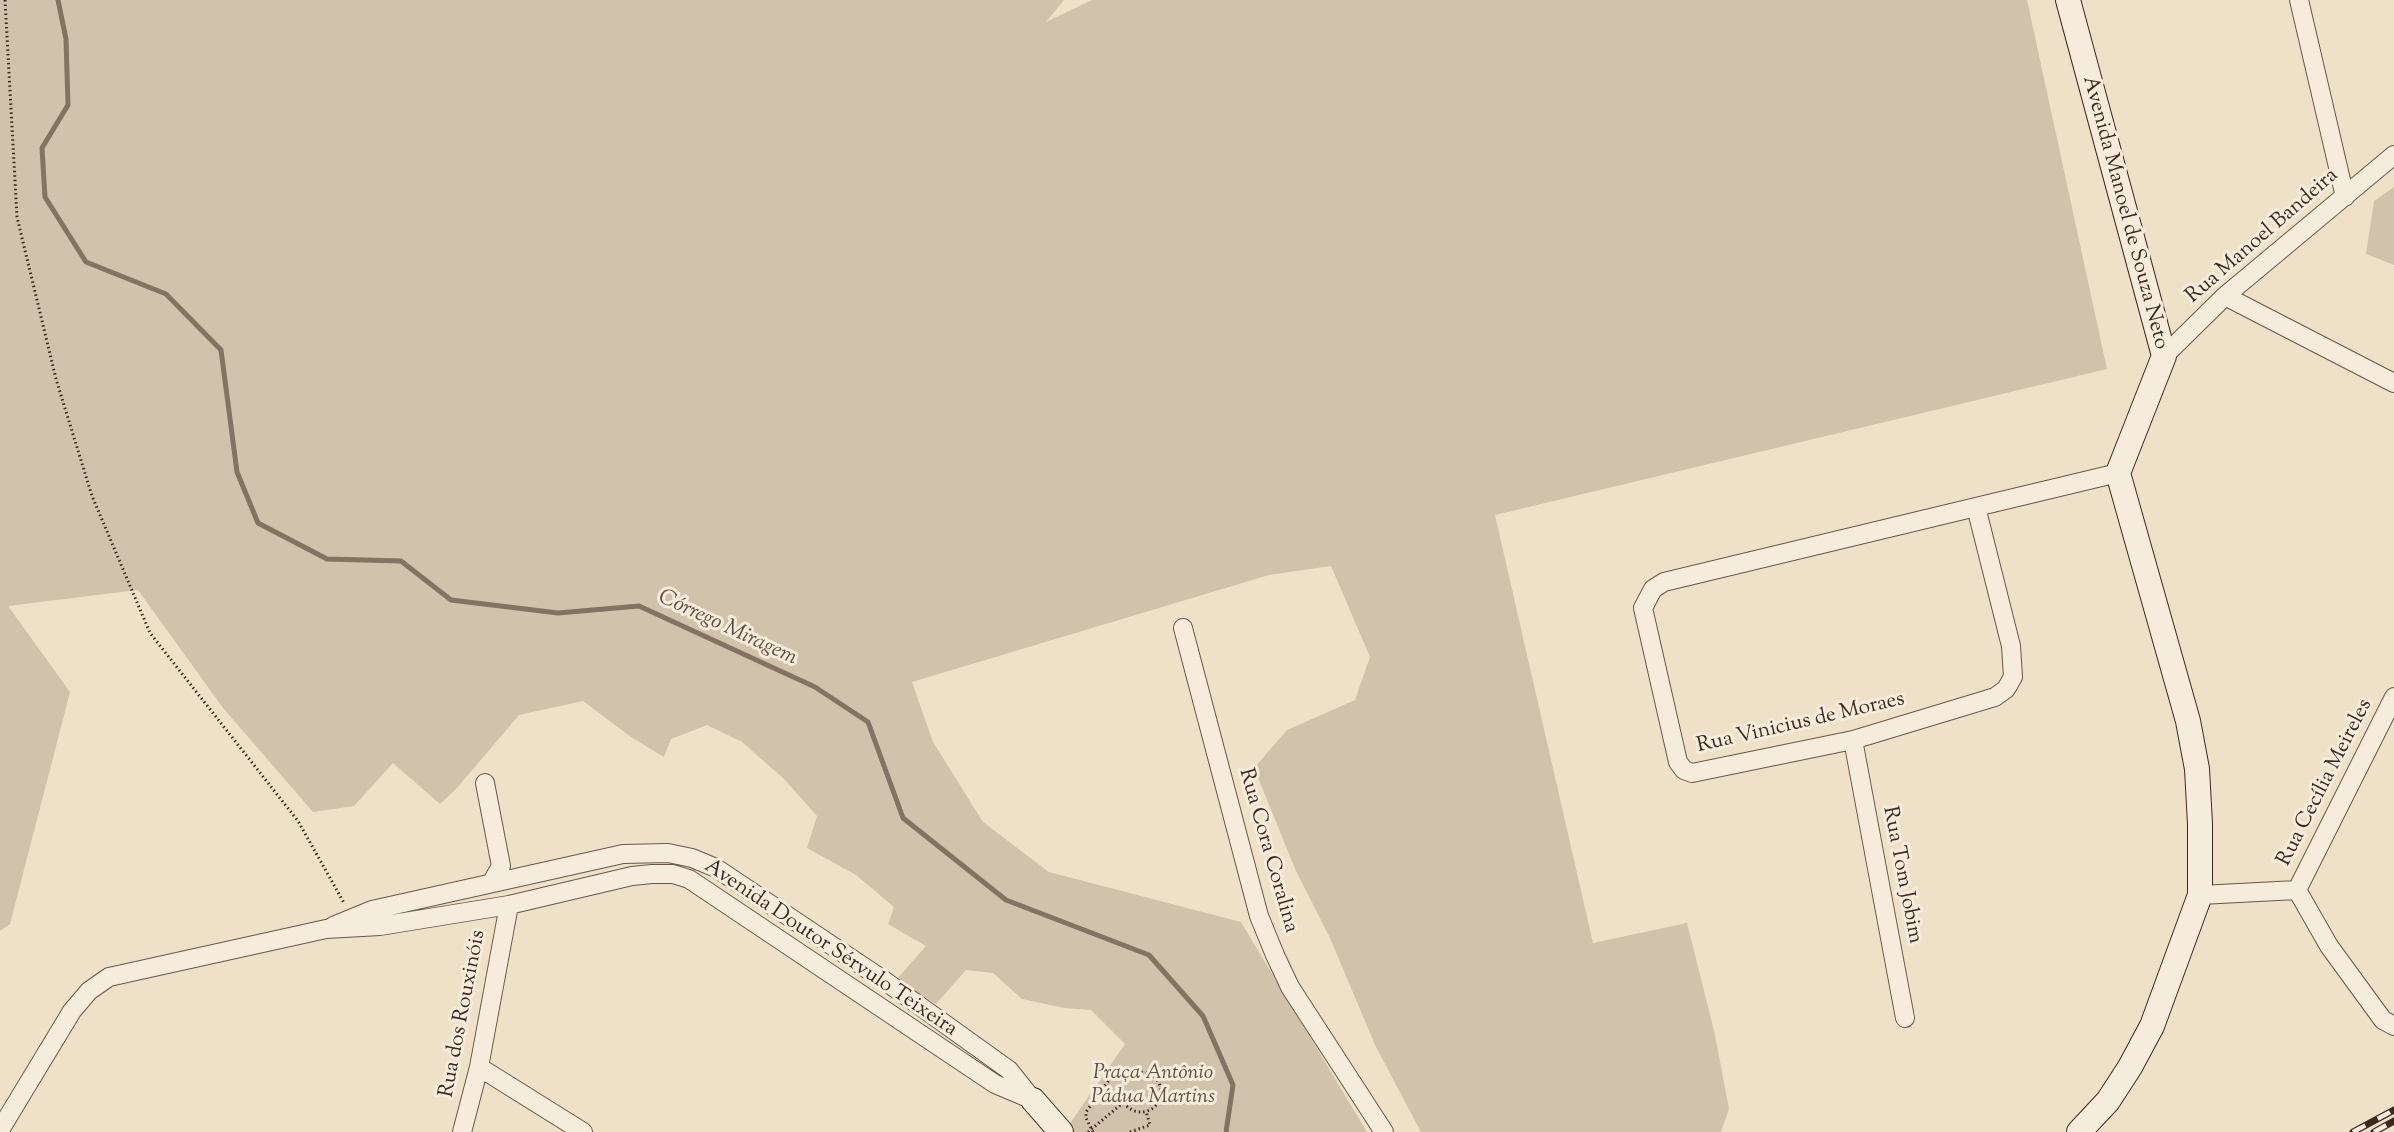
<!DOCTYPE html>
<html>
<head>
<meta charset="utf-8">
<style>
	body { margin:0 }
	canvas { display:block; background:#efe1c7 }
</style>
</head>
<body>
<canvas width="2394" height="1132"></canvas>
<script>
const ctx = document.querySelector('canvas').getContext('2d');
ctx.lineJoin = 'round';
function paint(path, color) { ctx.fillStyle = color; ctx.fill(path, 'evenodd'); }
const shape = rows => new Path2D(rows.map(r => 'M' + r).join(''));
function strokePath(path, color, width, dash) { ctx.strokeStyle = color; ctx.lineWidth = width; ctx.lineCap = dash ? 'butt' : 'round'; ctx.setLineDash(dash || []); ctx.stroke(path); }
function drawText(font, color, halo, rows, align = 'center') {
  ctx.font = font + ' "Sorts Mill Goudy",serif'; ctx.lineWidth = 6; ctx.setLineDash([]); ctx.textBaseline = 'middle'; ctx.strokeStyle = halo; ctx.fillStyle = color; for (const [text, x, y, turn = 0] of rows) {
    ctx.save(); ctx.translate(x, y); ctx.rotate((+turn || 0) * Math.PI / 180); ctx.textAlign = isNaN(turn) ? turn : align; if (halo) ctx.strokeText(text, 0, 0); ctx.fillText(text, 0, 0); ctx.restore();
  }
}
paint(shape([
	[0,0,1064,0,1046,22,1092,0,2027,0,2107,369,1495,515,1593,943,1687,923,1715,1035,1729,1109,1721,1132,1421,1132,1375,1045,1330,938,1296,871,1254,768,1287,730,1355,700,1370,657,1331,566,1269,575,912,682,933,742,983,822,1049,872,1241,922,1367,1132,1068,1132,1066,1129,1125,1044,1091,1010,1064,1008,1022,999,993,973,966,970,936,1004,896,980,926,946,888,924,894,907,856,875,807,848,817,816,784,779,742,742,707,725,671,739,664,757,631,737,583,701,519,715,457,788,440,804,393,763,354,806,313,812,223,708,138,590,8,606,70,692,10,924,0,931],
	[2394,187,2394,265,2366,254,2374,201]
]), '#d1c2ab');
strokePath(shape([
	[58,0,66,39,68,105,42,148,45,197,86,262,166,294,221,350,237,472,258,523,327,559,401,561,451,600,558,613,639,606,815,687,868,722,903,818,1006,900,1149,955,1203,1016,1233,1085,1226,1132]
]), '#847262', 5);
const street = shape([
	[2299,0,2345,197],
	[2225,296,2394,383],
	[2164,356,2225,296,2394,155],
	[1976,507,2011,646,2013,677,2006,689,1995,697,1853,740,1692,773,1684,770,1678,762,1643,608,1653,589,1664,582,1976,507,2118,473],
	[1183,628,1259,916,1275,955,1290,987,1384,1132],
	[1853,740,1905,1018],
	[485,783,501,866,492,882],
	[2297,890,2394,697],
	[2200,895,2297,890,2329,946,2383,1020,2394,1026],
	[333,926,372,910,623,854,668,853,692,858,716,868,885,981,1009,1070,1033,1100],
	[479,1067,583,1132],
	[0,1130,72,1011,89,991,109,977,326,929,380,926,509,905,632,876,652,874,673,874,689,879,995,1084,1033,1100],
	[462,1132,479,1067,509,905]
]);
const secondary = shape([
	[2068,0,2164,356,2118,473,2188,721,2197,769,2200,824,2200,895,2152,1026,2130,1067,2108,1101,2079,1132],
	[1033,1100,1061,1132]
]);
strokePath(street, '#6a574a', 20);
strokePath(secondary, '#3e2920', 26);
strokePath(shape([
	[5,0,17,217,56,379,92,496,150,633,298,821,344,903],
	'1121 1092a20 20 0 1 1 40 0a20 20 0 1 1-40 0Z',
	[1088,1132,1124,1102],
	[1093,1132,1086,1118,1086,1112,1114,1073,1127,1078],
	[1130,1132,1150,1125,1146,1111]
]), '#3e2920', 3, [1.5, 3]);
strokePath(street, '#f5ecdb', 18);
strokePath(secondary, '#f5ecdb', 24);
const rail = shape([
	[2353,1132,2394,1110],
	[2374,1132,2394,1121]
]);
strokePath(rail, '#3e2920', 7);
strokePath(rail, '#f5ecdb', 4.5, [14]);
drawText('21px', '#3e2920', '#f5ecdb', [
	["Avenida Manoel de Souza Neto",2124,213,75],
	["Rua Manoel Bandeira",2263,237,-41],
	["Rua Vinicius de Moraes",1801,724,-13],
	["Rua Cecília Meireles",2326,783,-63],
	["Rua Cora Coralina",1267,851,74],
	["Rua Tom Jobim",1901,875,79],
	["Avenida Doutor Sérvulo Teixeira",830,949,34],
	["Rua dos Rouxinóis",464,1014,-79]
]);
drawText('italic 21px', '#634f43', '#f5ecdb', [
	["Praça Antônio",1153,1074],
	["Pádua Martins",1153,1098]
]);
drawText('italic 22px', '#614d41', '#f5ecdb', [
	["Córrego Miragem",727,629,25]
]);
</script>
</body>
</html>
